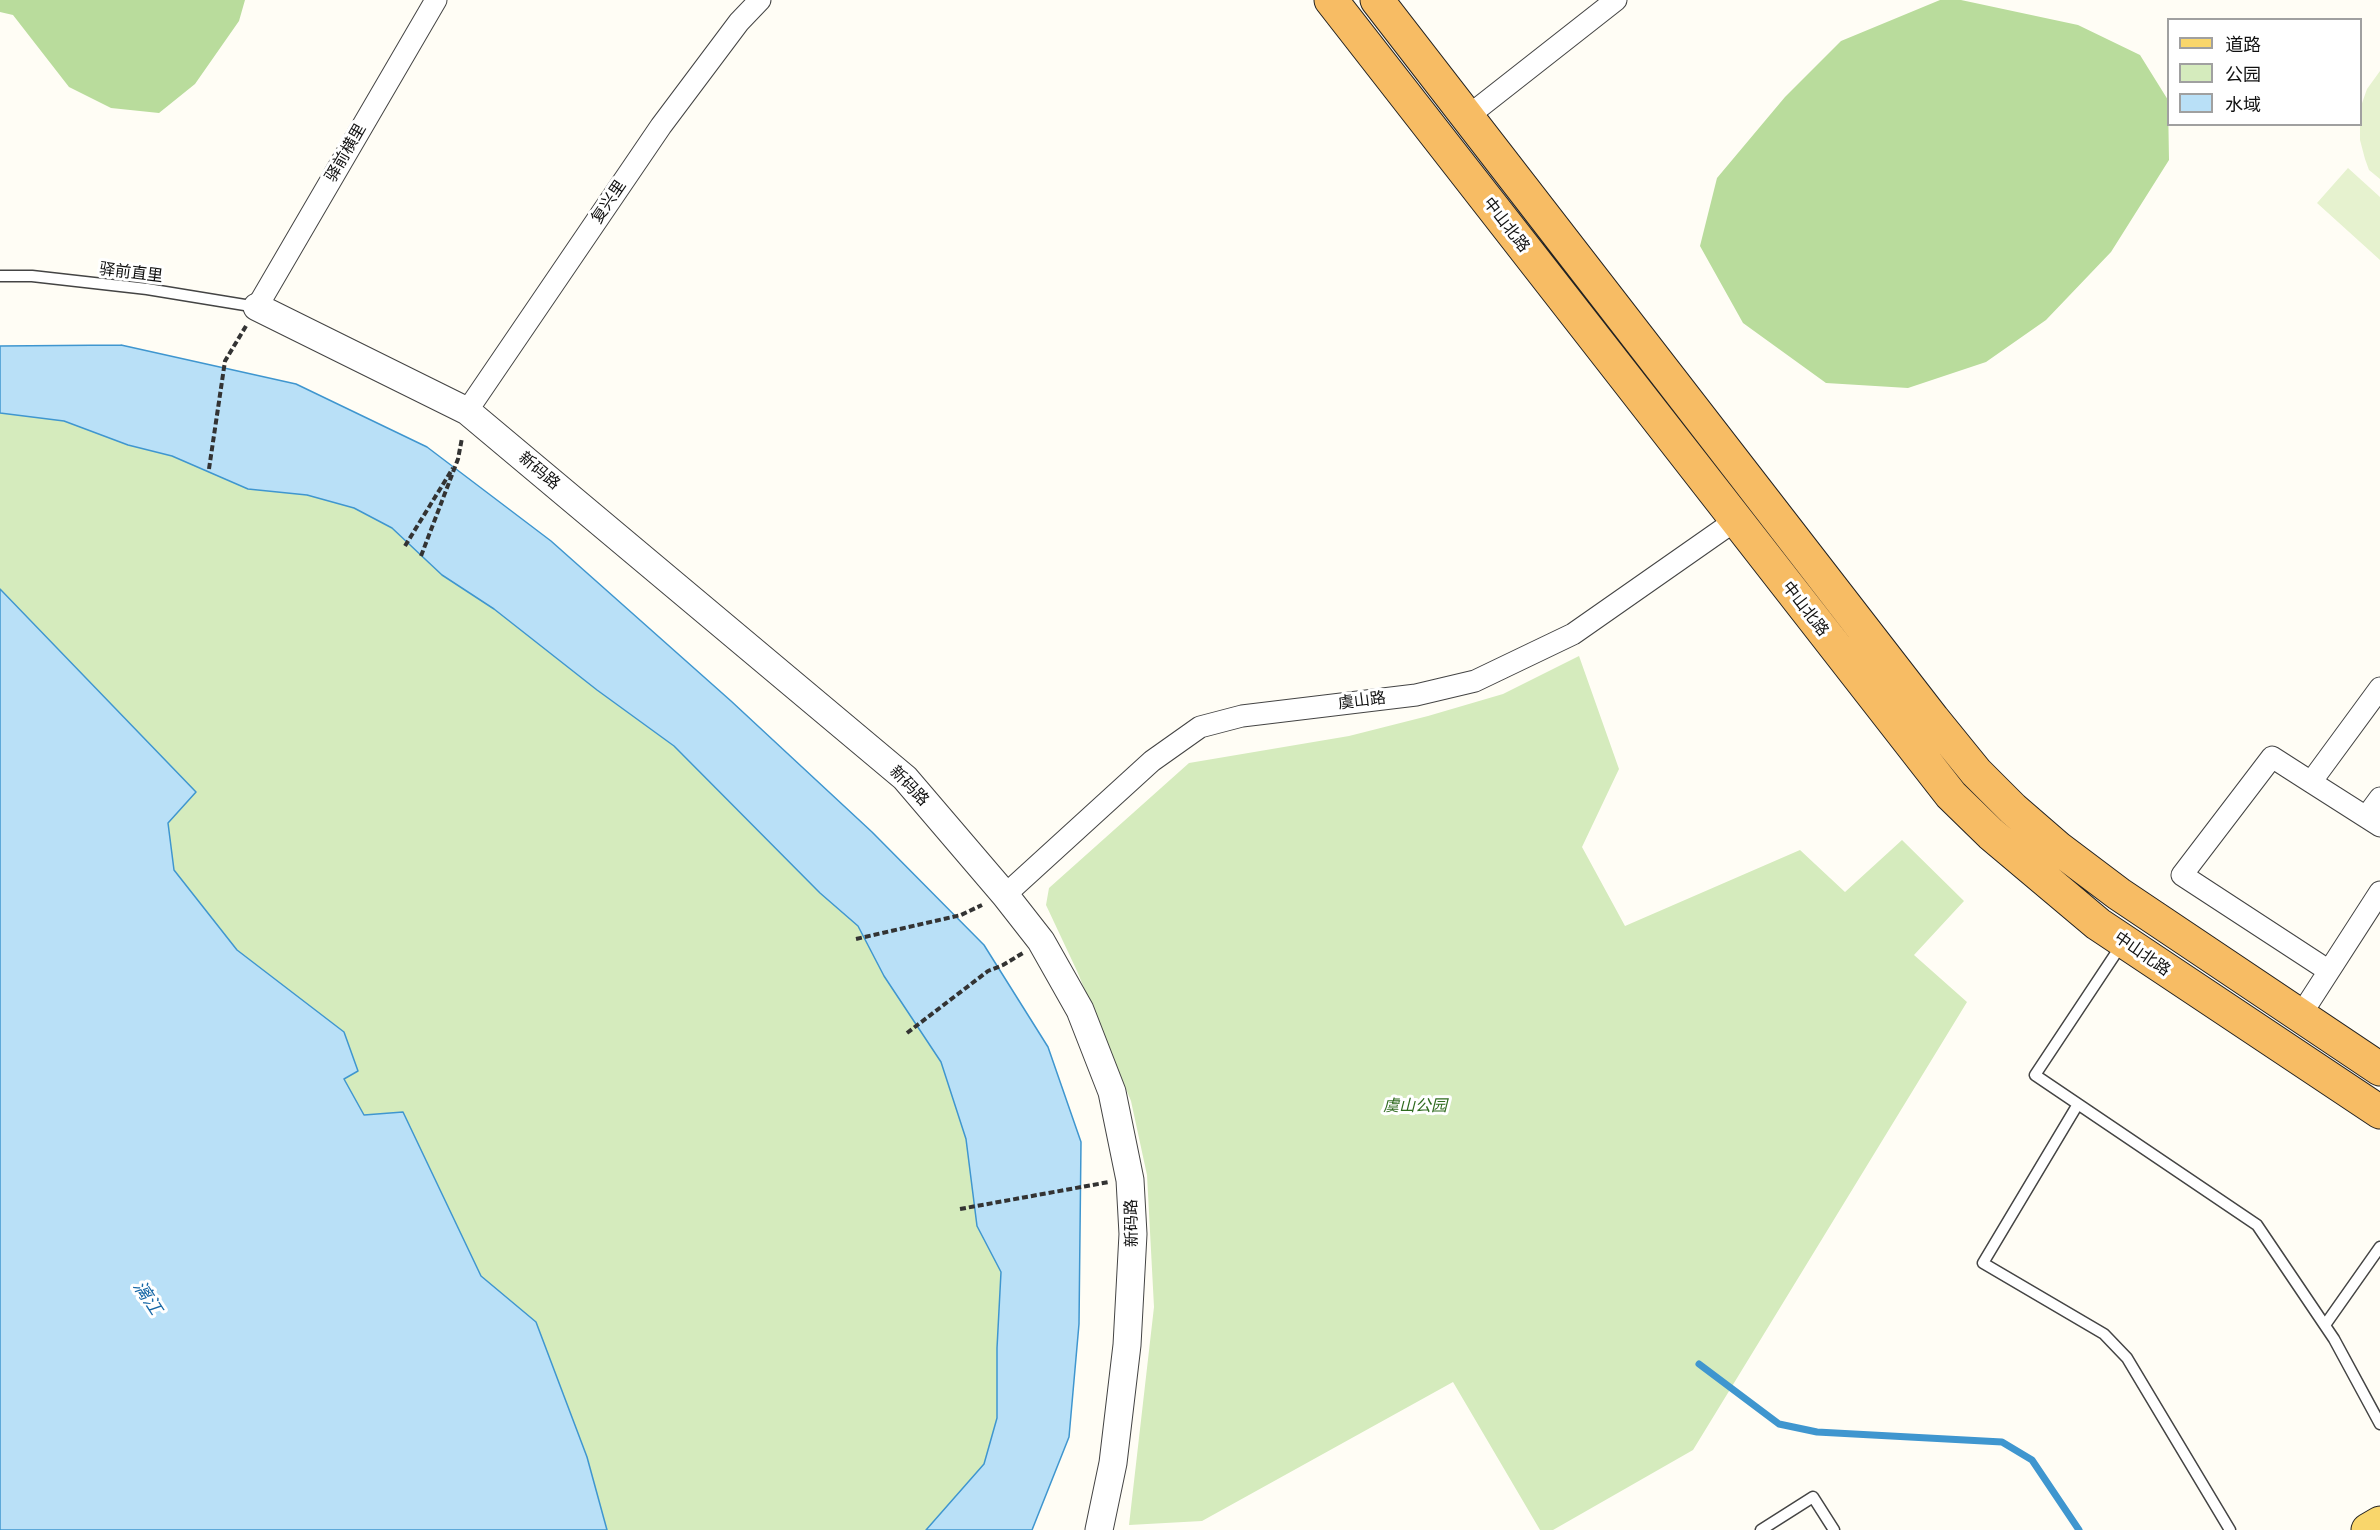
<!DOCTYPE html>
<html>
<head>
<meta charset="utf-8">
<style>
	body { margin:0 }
	#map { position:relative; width:2380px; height:1530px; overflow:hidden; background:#fffdf5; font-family:"IBM Plex Serif","Noto Sans SC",serif }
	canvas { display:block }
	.legend { position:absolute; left:2167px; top:18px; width:195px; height:108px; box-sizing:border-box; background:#fff; border:2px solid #a0a0a0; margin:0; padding:8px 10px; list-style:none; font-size:18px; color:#111 }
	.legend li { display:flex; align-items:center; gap:12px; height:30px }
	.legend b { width:30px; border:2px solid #a0a0a0 }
</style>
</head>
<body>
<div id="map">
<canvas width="2380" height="1530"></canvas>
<ul class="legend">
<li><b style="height:8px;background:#f9d66b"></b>道路</li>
<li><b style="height:16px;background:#d5ebbd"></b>公园</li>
<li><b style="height:16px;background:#b9e0f7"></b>水域</li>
</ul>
</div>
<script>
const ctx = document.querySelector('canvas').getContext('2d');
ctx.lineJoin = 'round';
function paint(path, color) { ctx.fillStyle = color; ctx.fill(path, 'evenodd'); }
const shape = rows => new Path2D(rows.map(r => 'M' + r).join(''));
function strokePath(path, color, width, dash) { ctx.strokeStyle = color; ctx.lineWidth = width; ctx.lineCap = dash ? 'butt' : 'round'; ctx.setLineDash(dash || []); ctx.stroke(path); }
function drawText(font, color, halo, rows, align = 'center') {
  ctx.font = font + ' "IBM Plex Serif","Noto Sans SC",serif'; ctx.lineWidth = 6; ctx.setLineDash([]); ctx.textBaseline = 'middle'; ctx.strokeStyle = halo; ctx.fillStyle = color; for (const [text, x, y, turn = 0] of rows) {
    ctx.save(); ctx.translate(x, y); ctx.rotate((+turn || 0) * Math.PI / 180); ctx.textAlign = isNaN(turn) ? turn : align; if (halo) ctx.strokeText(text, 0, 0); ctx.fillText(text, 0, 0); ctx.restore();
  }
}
paint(shape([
	[0,413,64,421,128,445,172,456,248,489,307,495,354,508,392,528,442,575,494,609,597,690,674,746,820,893,858,926,884,976,941,1062,966,1139,977,1226,1001,1272,997,1348,997,1418,984,1464,926,1530,607,1530,587,1457,536,1322,481,1276,403,1112,364,1115,344,1079,344,1032,237,950,174,870,168,823,196,792,0,589],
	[1579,656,1619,769,1582,847,1625,926,1800,850,1845,892,1902,840,1964,901,1914,955,1967,1002,1693,1450,1553,1530,1540,1530,1453,1382,1202,1521,1129,1525,1154,1307,1147,1175,1131,1101,1077,971,1046,905,1049,888,1189,763,1349,736,1428,716,1503,694]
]), '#d5ebbd');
paint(shape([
	[0,0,245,0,239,21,195,84,159,113,111,108,69,87,13,15,0,12],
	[1940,0,1961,0,2078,25,2140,55,2168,100,2169,160,2111,252,2046,320,1986,362,1908,388,1826,383,1743,323,1700,246,1717,178,1785,97,1841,41]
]), '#b9dc9c');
paint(shape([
	[2380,71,2380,179,2369,170,2365,159,2360,140,2360,125,2361,106,2367,89],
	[2348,168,2380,197,2380,260,2317,203]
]), '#e6f2cf');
const water = shape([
	[121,345,296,384,427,447,551,541,731,701,872,832,984,945,1048,1047,1081,1142,1079,1324,1069,1437,1032,1530,926,1530,984,1464,997,1418,997,1348,1001,1272,977,1226,966,1139,941,1062,884,976,858,926,820,893,674,746,597,690,494,609,442,575,392,528,354,508,307,495,248,489,172,456,128,445,64,421,0,413,0,346,121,345],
	[0,589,196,792,168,823,174,870,237,950,344,1032,358,1071,344,1079,364,1115,403,1112,481,1276,536,1322,587,1457,607,1530,0,1530,0,589]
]);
paint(water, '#b9e0f7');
strokePath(water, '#3f96cf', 1.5);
strokePath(shape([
	[1699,1364,1779,1424,1817,1432,2002,1442,2032,1460,2079,1530]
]), '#3f96cf', 7);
const service = shape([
	[0,276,32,276,147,289,257,307],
	[2122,944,2035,1075,2257,1225,2334,1339,2380,1424],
	[2078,1104,1983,1263,2104,1334,2127,1358,2230,1530],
	[2325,1325,2380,1247],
	[1761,1530,1813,1497,1834,1530]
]);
const minor = shape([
	[1467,117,1616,0],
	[257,307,436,0],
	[467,411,661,126,739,22,760,0],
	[2380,688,2311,782,2380,826],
	[2311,782,2272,757,2182,875,2329,971],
	[2366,817,2380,798],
	[1005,895,1152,761,1200,727,1242,716,1416,695,1475,681,1573,634,1736,520],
	[2300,1016,2380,892]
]);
const tertiary = shape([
	[257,307,467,411,905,778,1005,895,1041,941,1080,1010,1112,1092,1130,1180,1133,1234,1127,1345,1113,1463,1099,1530]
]);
const primary = shape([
	[2368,1530,2380,1523]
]);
const trunk = shape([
	[1331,0,1951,795,1991,834,2098,924,2380,1112],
	[1377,0,1933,719,1976,772,2013,809,2058,848,2119,894,2380,1069]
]);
strokePath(service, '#444', 13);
strokePath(minor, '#444', 23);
strokePath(tertiary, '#444', 29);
strokePath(primary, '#222', 35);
strokePath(trunk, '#222', 35);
strokePath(shape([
	[209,469,225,361,246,326],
	[405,546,453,468],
	[421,556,458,459,462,438],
	[856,939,961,915,982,905],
	[907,1033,988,971,1003,965,1023,953],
	[960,1209,1109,1182]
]), '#333', 4, [6, 3]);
strokePath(service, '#fff', 10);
strokePath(minor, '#fff', 21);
strokePath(tertiary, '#fff', 27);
strokePath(primary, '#f9d66b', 33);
strokePath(trunk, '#f7bc64', 33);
drawText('16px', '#111', '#fff', [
	["驿前横里",346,153,-60],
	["复兴里",609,202,-56],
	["中山北路",1506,225,52],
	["驿前直里",131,273,7],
	["新码路",539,471,40],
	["中山北路",1805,609,52],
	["虞山路",1362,701,-7],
	["新码路",909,786,46],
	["中山北路",2142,954,35],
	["新码路",1132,1223,-91]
]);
drawText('italic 16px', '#2f6b1f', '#fff', [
	["虞山公园",1415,1106]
]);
drawText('italic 18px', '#1768a6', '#fff', [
	["漓江",147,1298,57]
]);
</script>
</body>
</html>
